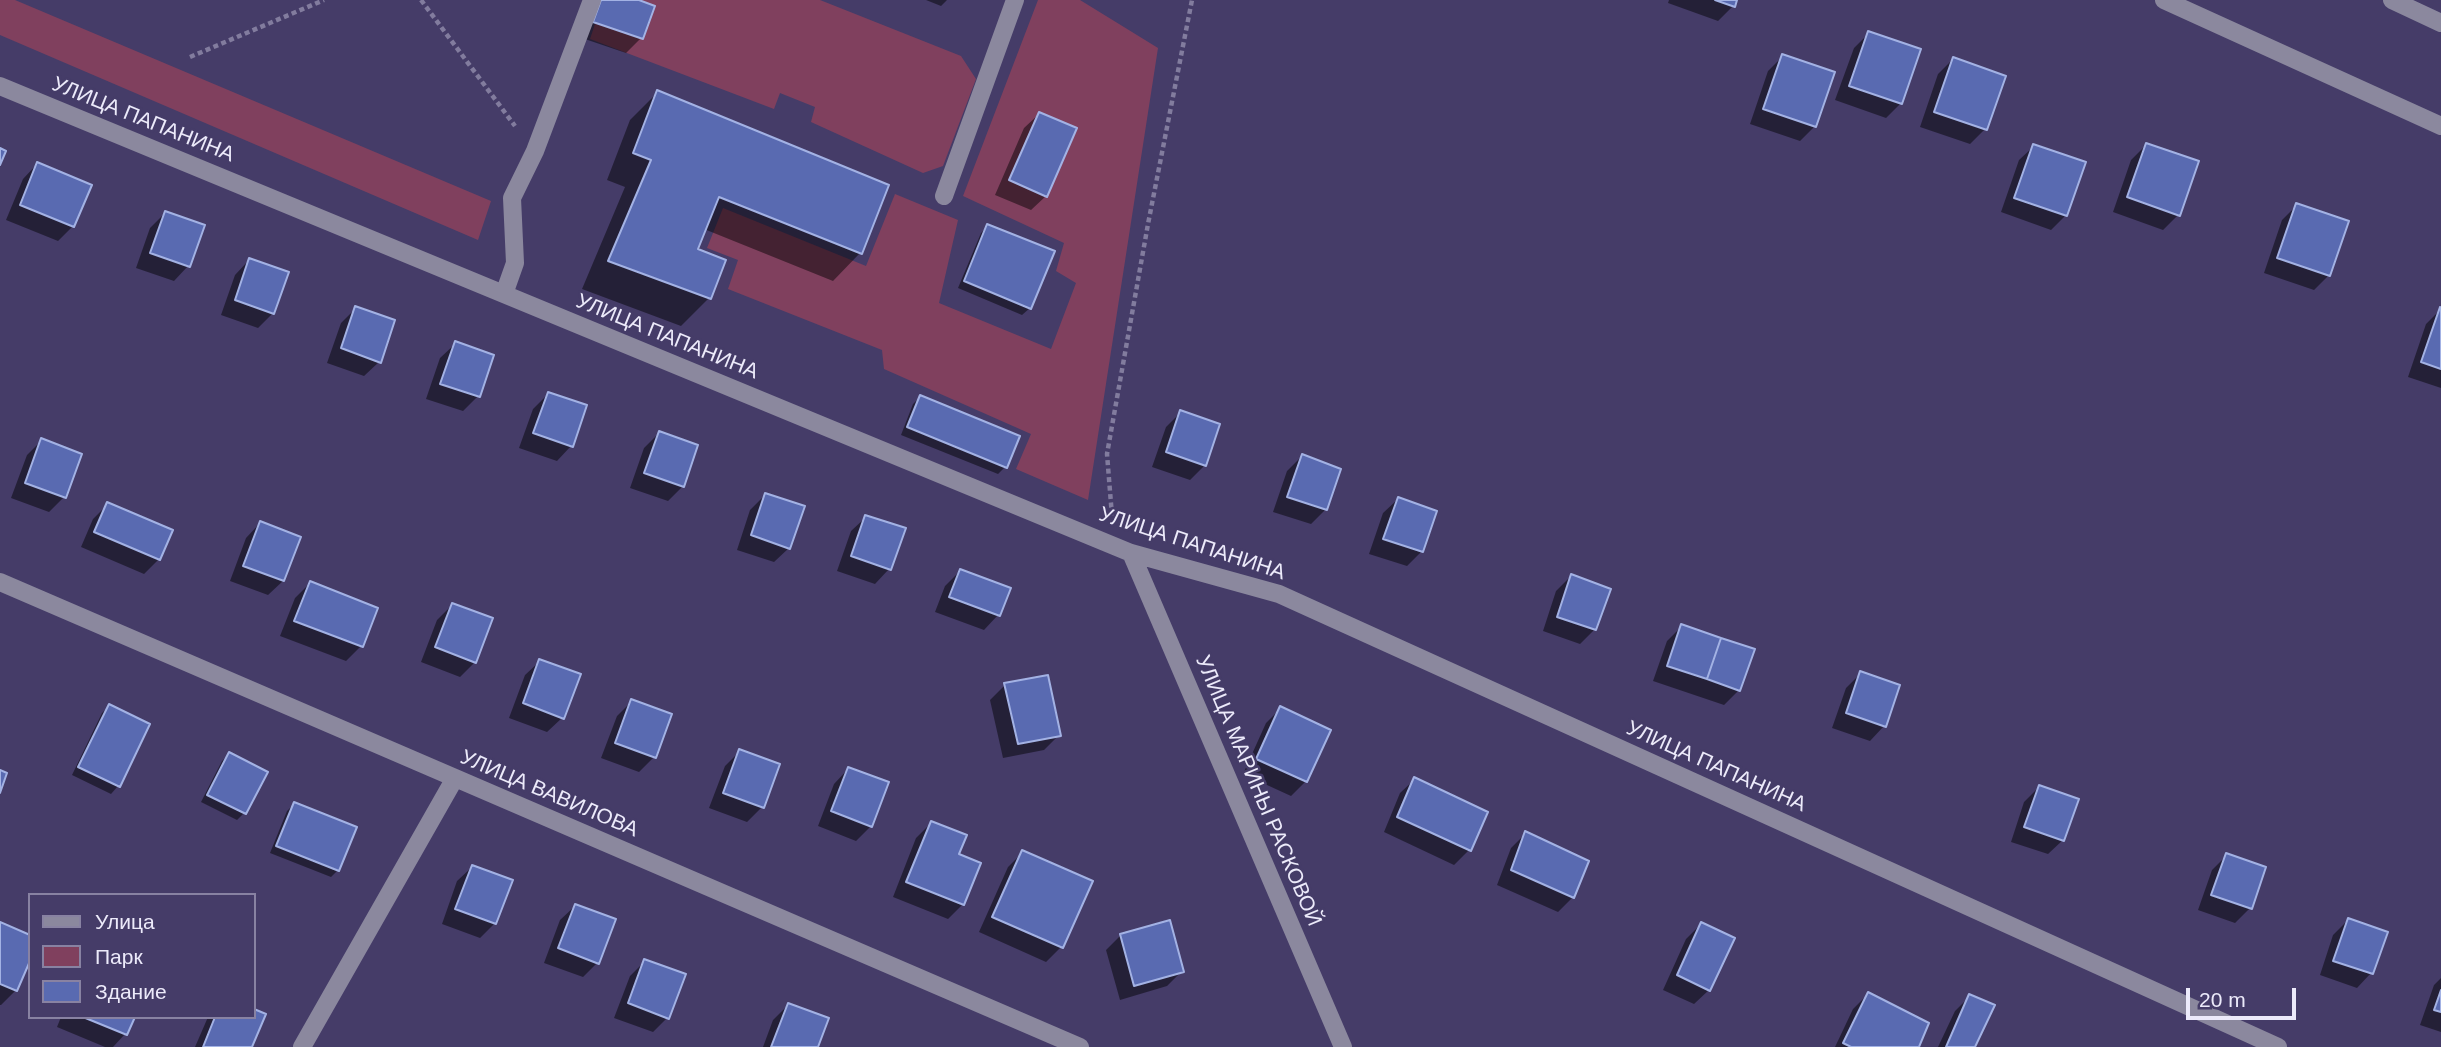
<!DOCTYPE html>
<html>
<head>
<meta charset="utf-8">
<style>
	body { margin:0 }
	#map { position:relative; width:2441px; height:1047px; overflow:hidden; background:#453c68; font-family:Arial,sans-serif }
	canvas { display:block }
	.legend { position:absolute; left:28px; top:893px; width:228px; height:126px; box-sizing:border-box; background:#453c68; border:2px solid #8882a2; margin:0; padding:9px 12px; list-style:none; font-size:21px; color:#eceafa }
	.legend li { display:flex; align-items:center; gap:14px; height:35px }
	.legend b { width:35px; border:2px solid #8882a2 }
	.scale { position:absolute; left:2186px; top:988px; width:110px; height:32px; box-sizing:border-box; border:4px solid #eceafa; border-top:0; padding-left:9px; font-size:21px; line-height:24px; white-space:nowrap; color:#eceafa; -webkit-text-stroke:5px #453c68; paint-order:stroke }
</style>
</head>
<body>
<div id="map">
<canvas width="2441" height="1047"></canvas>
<ul class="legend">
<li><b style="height:9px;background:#8b889e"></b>Улица</li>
<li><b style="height:19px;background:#80405e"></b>Парк</li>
<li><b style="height:19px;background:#596ab1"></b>Здание</li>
</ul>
<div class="scale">20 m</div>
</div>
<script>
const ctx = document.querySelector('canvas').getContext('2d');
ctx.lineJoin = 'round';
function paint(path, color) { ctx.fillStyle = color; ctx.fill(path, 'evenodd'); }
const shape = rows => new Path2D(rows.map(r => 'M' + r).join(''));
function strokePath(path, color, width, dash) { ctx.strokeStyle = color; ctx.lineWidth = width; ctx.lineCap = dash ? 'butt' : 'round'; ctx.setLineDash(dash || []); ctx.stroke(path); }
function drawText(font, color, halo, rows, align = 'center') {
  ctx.font = font + ' Arial,sans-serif'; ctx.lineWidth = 5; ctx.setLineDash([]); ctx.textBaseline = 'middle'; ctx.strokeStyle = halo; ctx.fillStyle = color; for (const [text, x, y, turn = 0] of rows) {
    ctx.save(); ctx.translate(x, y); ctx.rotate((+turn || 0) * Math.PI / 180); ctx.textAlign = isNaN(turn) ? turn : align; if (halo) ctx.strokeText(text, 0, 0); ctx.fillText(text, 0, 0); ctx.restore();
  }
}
paint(shape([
	[0,0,15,0,491,201,478,240,0,35],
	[603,0,820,0,961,56,976,79,943,166,923,173,811,122,815,107,780,93,774,109,590,39],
	[1038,0,1080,0,1158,48,1088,500,1016,469,1031,434,884,369,882,350,728,289,738,260,707,248,723,208,866,266,895,194,958,220,939,303,1051,349,1076,283,1056,271,1064,243,963,196]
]), '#80405e');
paint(shape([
	[595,0,634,0,652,7,641,38,626,53,579,37],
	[926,0,947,0,941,6],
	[1669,0,1735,0,1733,6,1718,21,1668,3],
	[1869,33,1901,103,1886,118,1835,100,1854,48],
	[1783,56,1815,126,1800,141,1750,124,1768,71],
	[1953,59,1985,129,1970,144,1920,127,1938,74],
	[658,92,860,253,833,281,704,229,696,250,724,261,709,298,681,326,582,289,625,187,607,180,630,120],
	[1039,114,1046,196,1031,210,995,195,1024,128],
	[2146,145,2178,215,2163,230,2113,212,2131,160],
	[2034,146,2066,215,2051,230,2001,212,2019,160],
	[37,164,73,226,58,241,6,220,23,179],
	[2297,205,2329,275,2314,290,2264,273,2282,220],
	[165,213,188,266,174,281,136,268,150,228],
	[988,226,1030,308,1022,315,958,288,981,233],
	[249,260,273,313,258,328,221,315,235,275],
	[356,308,379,362,364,376,327,363,341,323],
	[2441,309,2441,388,2408,377,2426,324],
	[455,344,478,396,463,411,426,399,440,358],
	[548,394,585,406,571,446,557,461,519,448,533,409],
	[920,397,1005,467,998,474,901,435,913,404],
	[1181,412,1205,465,1190,480,1152,467,1166,427],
	[659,433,683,486,668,501,630,488,644,448],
	[42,440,80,455,64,497,49,512,11,498,27,455],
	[1302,456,1326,509,1311,524,1273,512,1287,471],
	[765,495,789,548,774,562,737,550,750,510],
	[1398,499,1422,551,1407,566,1369,554,1383,513],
	[108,504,159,559,144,574,81,547,93,519],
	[866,517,889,569,875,584,837,571,851,531],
	[260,523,283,581,268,595,230,581,246,538],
	[960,571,998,615,984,630,935,612,945,586],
	[1571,576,1595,629,1580,644,1543,631,1556,591],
	[310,583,361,646,346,661,280,636,295,598],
	[452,605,475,662,460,677,421,662,437,620],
	[1682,626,1739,690,1724,705,1653,681,1667,641],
	[540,661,562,718,547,732,509,718,525,675],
	[1861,673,1884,726,1870,741,1832,728,1846,688],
	[1005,685,1059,735,1044,750,1003,758,990,700],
	[632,701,670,715,654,757,639,772,601,758,617,716],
	[109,706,148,725,118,786,111,794,72,775,102,713],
	[1281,708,1306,781,1291,796,1243,774,1266,723],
	[740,751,778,765,762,807,747,822,709,808,725,766],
	[229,754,244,813,237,820,201,802,222,761],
	[848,769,871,826,856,841,818,826,834,784],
	[1415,779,1469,850,1454,865,1384,832,1400,793],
	[2039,787,2063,840,2048,854,2011,842,2024,802],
	[294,804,338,870,331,877,270,853,287,811],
	[931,823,957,855,963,904,948,919,893,897,916,838],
	[1526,833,1573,897,1558,912,1497,885,1511,848],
	[1023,852,1061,947,1046,962,979,932,1008,867],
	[2227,855,2250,908,2235,923,2198,910,2212,870],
	[472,867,495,923,480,938,442,924,457,881],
	[575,906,597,963,583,977,544,963,560,920],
	[2348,920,2371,973,2357,988,2320,975,2333,935],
	[0,924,16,990,1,1005,0,1005],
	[1701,924,1709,990,1694,1004,1663,990,1686,939],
	[1121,935,1182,971,1167,986,1120,1000,1106,950],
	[645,961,667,1018,653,1032,614,1018,630,976],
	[2441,978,2441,1032,2420,1025,2434,985],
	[1868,994,1917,1047,1835,1047,1853,1009],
	[1970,996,1973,1047,1938,1047,1955,1011],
	[788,1005,816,1047,763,1047,773,1020],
	[254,1011,263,1015,250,1047,195,1047,208,1017,254,1017],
	[61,1017,133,1017,125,1034,113,1047,105,1047,57,1027]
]), '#0007');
const building = shape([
	[601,0,639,0,655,6,643,39,593,22,601,0],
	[1715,0,1737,0,1735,7,1715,0],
	[1868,31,1921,49,1902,104,1849,86,1868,31],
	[1782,54,1835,72,1816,127,1763,109,1782,54],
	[1953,57,2006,76,1987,130,1934,112,1953,57],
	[657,90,889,185,862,254,719,197,698,249,726,260,711,299,608,261,651,160,633,153,657,90],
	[1039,112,1077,128,1047,197,1009,180,1039,112],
	[2146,143,2199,161,2180,216,2127,197,2146,143],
	[2033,144,2086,162,2067,216,2014,198,2033,144],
	[0,148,6,151,0,165,0,148],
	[37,162,92,185,74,227,20,205,37,162],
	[2296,203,2349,221,2330,276,2277,258,2296,203],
	[165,211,205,225,190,267,150,253,165,211],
	[987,224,1055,251,1031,309,964,281,987,224],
	[249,258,289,272,274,314,235,300,249,258],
	[355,306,395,320,381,363,341,348,355,306],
	[2440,307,2441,308,2441,369,2421,362,2440,307],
	[455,341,494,355,480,397,440,384,455,341],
	[548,392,587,405,573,447,533,433,548,392],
	[920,395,1020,436,1007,468,907,427,920,395],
	[1180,410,1220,424,1206,466,1166,452,1180,410],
	[659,431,698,445,684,487,644,473,659,431],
	[41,438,82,454,66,498,25,483,41,438],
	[1302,454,1341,469,1327,510,1287,497,1302,454],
	[765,493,805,506,790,549,751,535,765,493],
	[1398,497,1437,511,1423,552,1383,539,1398,497],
	[107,502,173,530,160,560,94,532,107,502],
	[865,515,906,528,891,570,851,556,865,515],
	[260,521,301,537,284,581,243,566,260,521],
	[960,569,1011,588,1000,616,949,597,960,569],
	[1571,574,1611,589,1596,630,1557,617,1571,574],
	[310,581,378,608,363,647,294,621,310,581],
	[452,603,493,618,476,663,435,647,452,603],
	[1681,624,1721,638,1707,679,1667,666,1681,624],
	[1721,638,1755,649,1740,691,1707,679,1721,638],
	[539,659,581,674,564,719,523,703,539,659],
	[1860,671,1900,685,1886,727,1846,713,1860,671],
	[1048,675,1061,736,1018,744,1004,683,1048,675],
	[631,699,672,714,656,758,615,743,631,699],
	[109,704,150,724,120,787,78,767,109,704],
	[1280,706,1331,730,1307,782,1256,759,1280,706],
	[739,749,780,764,764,808,723,793,739,749],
	[229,752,268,772,246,814,207,795,229,752],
	[848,767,889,782,872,827,831,811,848,767],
	[0,770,7,773,0,793,0,770],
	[1414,777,1488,812,1471,851,1397,817,1414,777],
	[2039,785,2079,799,2064,841,2024,827,2039,785],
	[294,802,357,827,339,871,276,846,294,802],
	[931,821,967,835,959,854,981,863,964,905,906,882,931,821],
	[1525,831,1589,861,1574,898,1511,870,1525,831],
	[1022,850,1093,881,1063,948,992,917,1022,850],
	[2226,853,2266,867,2252,909,2211,895,2226,853],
	[472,865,513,880,496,924,455,909,472,865],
	[575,904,616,919,599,964,558,948,575,904],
	[2348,918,2388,932,2373,974,2333,961,2348,918],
	[1170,920,1184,972,1134,986,1120,934,1170,920],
	[0,922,30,935,30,961,17,991,0,984,0,922],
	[1701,922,1735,938,1710,991,1677,975,1701,922],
	[644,959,686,974,669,1019,628,1003,644,959],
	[2441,990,2441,1012,2434,1010,2441,990],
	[1868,992,1929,1023,1919,1047,1851,1047,1843,1043,1868,992],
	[1969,994,1995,1005,1975,1047,1946,1047,1969,994],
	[788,1003,829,1018,818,1047,771,1047,788,1003],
	[254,1009,266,1014,252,1047,203,1047,215,1017,254,1017,254,1009],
	[83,1017,135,1017,127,1035,83,1017]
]);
paint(building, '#596ab1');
strokePath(building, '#a3b2e4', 2);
strokePath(shape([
	[421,0,515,126],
	[190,57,324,0],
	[1112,516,1107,454,1148,224,1192,0]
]), '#827c9e', 4.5, [5, 3.5]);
strokePath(shape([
	[2164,0,2441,126],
	[2392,0,2441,23],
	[0,86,1131,553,1279,594,2278,1047],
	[944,196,1015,0],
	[504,294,515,263,512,198,535,151,592,0],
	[1131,553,1343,1047],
	[0,582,1080,1047],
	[302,1047,455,778]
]), '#8b889e', 18);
drawText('21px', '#eceafa', '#453c68', [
	["УЛИЦА ПАПАНИНА",143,120,22],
	["УЛИЦА ПАПАНИНА",667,337,22],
	["УЛИЦА ПАПАНИНА",1192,544,18],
	["УЛИЦА ПАПАНИНА",1716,767,24],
	["УЛИЦА МАРИНЫ РАСКОВОЙ",1258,791,67],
	["УЛИЦА ВАВИЛОВА",549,794,23]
]);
</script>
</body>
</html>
